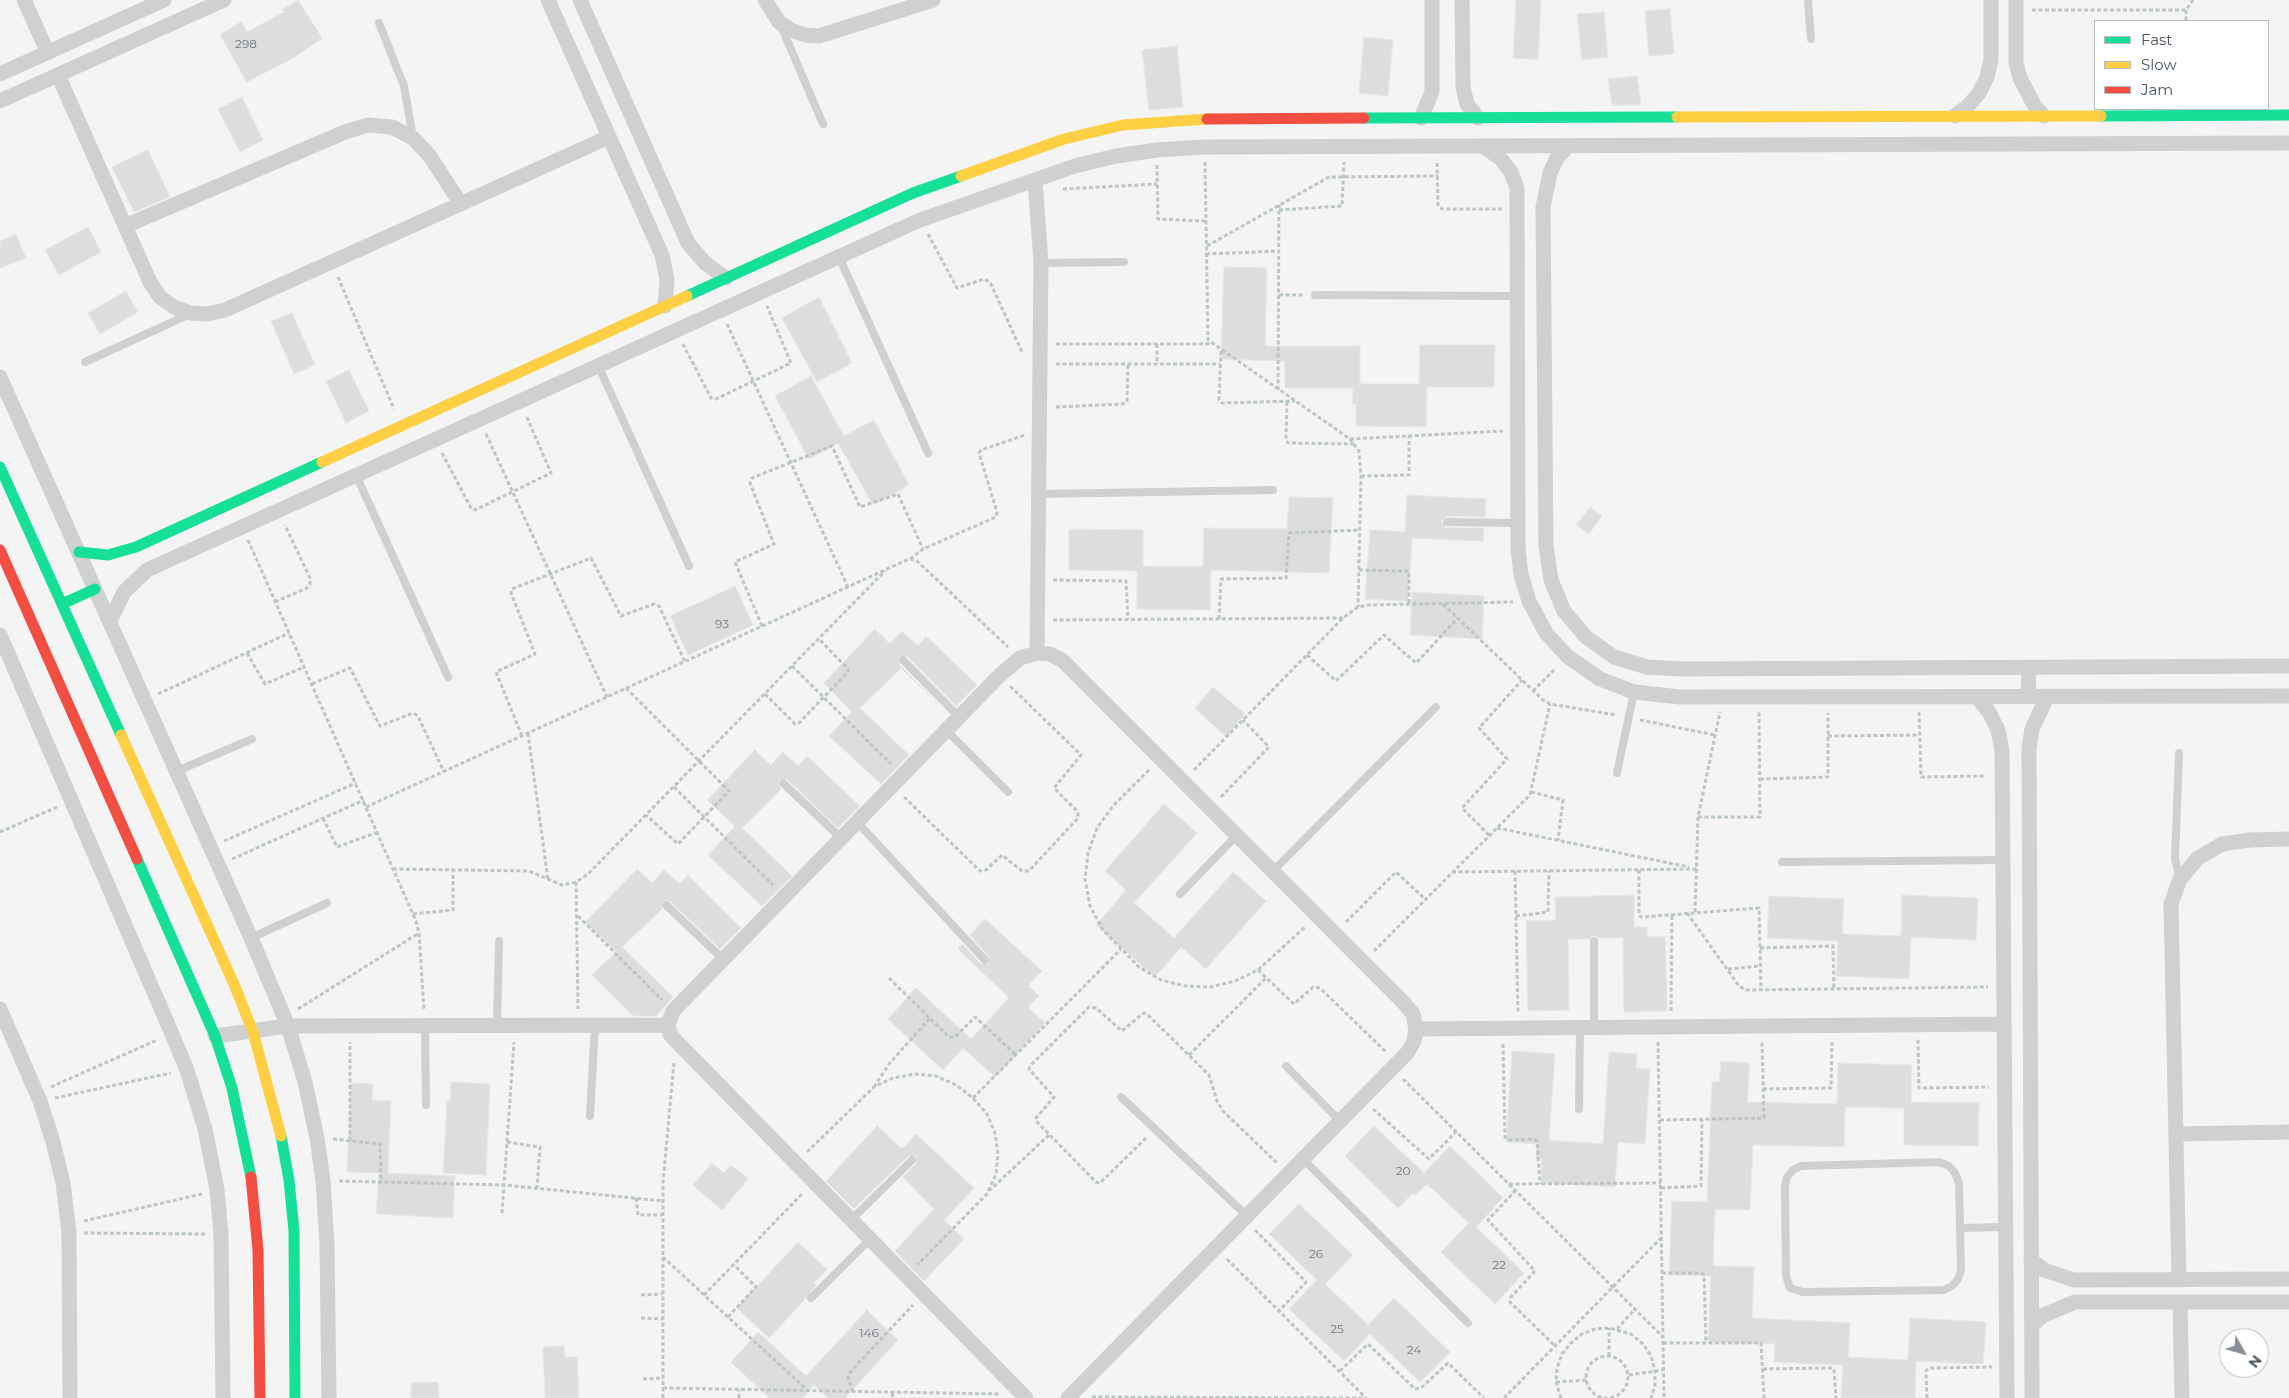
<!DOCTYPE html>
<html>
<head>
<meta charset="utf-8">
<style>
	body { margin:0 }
	#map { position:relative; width:2289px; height:1398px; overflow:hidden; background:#f4f4f4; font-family:Montserrat,sans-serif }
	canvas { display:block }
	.legend { position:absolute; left:2094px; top:20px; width:175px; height:90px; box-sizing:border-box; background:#fff; border:1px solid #b7bbc0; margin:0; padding:6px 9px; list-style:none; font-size:15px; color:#4a5661 }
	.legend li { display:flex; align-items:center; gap:10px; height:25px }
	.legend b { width:25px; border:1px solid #b7bbc0 }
	.north { position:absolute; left:2219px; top:1328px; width:50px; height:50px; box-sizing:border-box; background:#fff; border:1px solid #b7bbc0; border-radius:50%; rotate:128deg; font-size:14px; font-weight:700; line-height:20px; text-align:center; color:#4a5661 }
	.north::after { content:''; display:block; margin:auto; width:18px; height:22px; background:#868d94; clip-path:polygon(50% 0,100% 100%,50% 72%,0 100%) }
</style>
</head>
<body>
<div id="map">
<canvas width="2289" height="1398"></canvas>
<ul class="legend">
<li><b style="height:6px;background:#16e098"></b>Fast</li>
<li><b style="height:6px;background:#ffcf43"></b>Slow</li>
<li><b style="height:6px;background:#f24e42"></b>Jam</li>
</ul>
<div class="north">N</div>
</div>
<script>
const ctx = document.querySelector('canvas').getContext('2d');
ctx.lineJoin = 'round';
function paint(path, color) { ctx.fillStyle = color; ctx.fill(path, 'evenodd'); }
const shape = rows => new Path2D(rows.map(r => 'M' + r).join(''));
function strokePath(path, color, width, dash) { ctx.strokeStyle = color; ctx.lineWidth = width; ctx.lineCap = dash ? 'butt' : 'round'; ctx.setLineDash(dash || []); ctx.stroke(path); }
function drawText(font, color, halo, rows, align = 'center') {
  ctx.font = font + ' Montserrat,sans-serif'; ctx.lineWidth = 5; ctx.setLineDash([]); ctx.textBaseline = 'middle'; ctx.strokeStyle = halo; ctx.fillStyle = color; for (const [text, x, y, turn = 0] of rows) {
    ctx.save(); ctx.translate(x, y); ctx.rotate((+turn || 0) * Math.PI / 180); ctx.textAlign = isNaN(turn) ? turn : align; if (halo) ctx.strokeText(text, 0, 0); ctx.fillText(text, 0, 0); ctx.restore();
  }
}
const building = shape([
	[298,0,322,38,295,57,247,82,220,35,241,22,247,32,284,12,282,10,298,0],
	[1516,0,1541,0,1538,60,1513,58,1516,0],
	[1670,9,1674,54,1649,56,1645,11,1670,9],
	[1604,12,1608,57,1582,60,1577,14,1604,12],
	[1364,37,1393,40,1388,96,1359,93,1364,37],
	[1177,46,1183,107,1149,110,1142,50,1177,46],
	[1637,76,1641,105,1612,105,1608,79,1637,76],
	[242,97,263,140,240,152,218,109,242,97],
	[148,150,170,197,134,212,112,167,148,150],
	[88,227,101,252,59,275,45,250,88,227],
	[16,234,26,258,0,268,0,241,16,234],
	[1224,267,1267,268,1265,346,1360,346,1360,384,1419,384,1420,345,1495,345,1494,387,1427,387,1426,427,1356,426,1356,404,1352,404,1353,388,1285,388,1285,361,1221,359,1224,267],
	[126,291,138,312,100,334,88,313,126,291],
	[819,297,852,363,817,382,782,318,819,297],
	[292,313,315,365,294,374,271,321,292,313],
	[349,370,369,411,346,423,326,381,349,370],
	[811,376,844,436,874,420,909,485,873,505,838,443,809,459,775,396,811,376],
	[1407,495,1486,499,1485,517,1447,516,1441,521,1446,528,1484,528,1483,541,1412,538,1408,601,1365,599,1370,530,1405,532,1407,495],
	[1289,497,1333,498,1329,573,1211,570,1210,610,1137,609,1137,571,1069,570,1069,529,1143,530,1143,566,1203,567,1204,528,1287,529,1289,497],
	[1590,507,1602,516,1589,534,1576,525,1590,507],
	[735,586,753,625,688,655,670,616,735,586],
	[1412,592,1484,596,1482,639,1410,635,1412,592],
	[875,629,890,644,902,631,918,646,926,636,977,685,956,706,907,656,899,656,899,664,938,704,901,668,860,708,909,755,881,784,829,736,852,712,824,683,875,629],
	[1213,687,1245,714,1226,737,1195,708,1213,687],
	[755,750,771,765,783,752,798,766,807,756,860,806,838,828,787,779,779,779,778,784,781,789,742,828,792,876,762,906,708,855,735,826,707,800,755,750],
	[1164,804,1197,833,1134,903,1174,938,1233,872,1266,901,1206,969,1181,947,1155,977,1096,925,1126,890,1105,871,1164,804],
	[637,869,652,883,664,870,679,884,688,875,741,928,720,949,670,901,665,900,662,902,662,909,622,947,673,997,656,1016,633,1016,592,975,616,952,585,922,637,869],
	[1634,895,1634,927,1647,927,1647,937,1665,936,1667,1011,1624,1012,1623,938,1599,938,1594,935,1589,939,1568,939,1569,1010,1528,1011,1526,921,1556,920,1555,897,1634,895],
	[1902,895,1978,898,1976,940,1911,937,1909,979,1836,976,1838,941,1767,938,1769,896,1844,899,1842,934,1901,936,1902,895],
	[985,919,1042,971,1028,986,1039,996,1028,1007,1045,1023,995,1077,963,1048,943,1070,888,1019,916,988,971,1039,1009,998,958,949,962,944,981,964,989,964,989,957,970,935,985,919],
	[1512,1051,1555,1054,1549,1140,1603,1144,1609,1052,1637,1054,1636,1068,1650,1069,1645,1144,1618,1142,1615,1187,1541,1183,1542,1159,1536,1159,1537,1144,1506,1142,1512,1051],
	[1721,1061,1750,1063,1747,1102,1837,1104,1838,1063,1912,1065,1911,1102,1979,1103,1978,1146,1904,1145,1904,1108,1845,1107,1844,1147,1753,1145,1750,1210,1715,1209,1713,1266,1754,1267,1752,1318,1850,1323,1848,1357,1908,1360,1910,1318,1986,1322,1983,1364,1916,1361,1915,1398,1841,1398,1843,1365,1774,1362,1775,1344,1708,1342,1711,1276,1669,1275,1672,1201,1707,1202,1712,1082,1719,1082,1721,1061],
	[451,1082,490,1084,486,1175,443,1173,447,1101,450,1101,451,1082],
	[351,1083,373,1084,372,1100,391,1101,388,1173,455,1176,453,1218,376,1214,379,1173,347,1172,351,1083],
	[877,1126,902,1149,916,1134,974,1188,944,1220,964,1239,924,1281,895,1251,934,1209,903,1177,916,1164,916,1156,908,1156,854,1209,826,1181,877,1126],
	[1374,1126,1424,1173,1450,1146,1503,1198,1476,1227,1524,1273,1495,1304,1441,1252,1469,1223,1427,1184,1415,1195,1413,1193,1398,1208,1345,1156,1374,1126],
	[712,1163,724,1173,731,1165,748,1179,722,1210,693,1185,712,1163],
	[1299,1204,1353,1255,1325,1284,1368,1325,1394,1298,1450,1352,1420,1382,1370,1334,1344,1361,1289,1309,1317,1280,1269,1234,1299,1204],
	[798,1242,827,1269,814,1283,816,1285,806,1298,769,1338,737,1308,798,1242],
	[867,1310,898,1340,845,1398,828,1398,814,1385,803,1398,769,1398,731,1362,758,1332,806,1376,867,1310],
	[564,1346,565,1357,577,1357,579,1398,545,1398,543,1347,564,1346],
	[438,1382,439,1398,411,1398,411,1383,438,1382]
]);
paint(building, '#ddddde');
strokePath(building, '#e5e6e7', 1);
strokePath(shape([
	[2032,10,2186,10,2193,0],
	[2186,10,2186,21],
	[1205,162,1208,340,1350,439,1359,451,1361,476,1358,607],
	[1437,163,1438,205,1442,209,1502,209],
	[1157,165,1158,219,1206,221],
	[1063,189,1157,184],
	[1279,210,1342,206,1344,162],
	[928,234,957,288,984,279,990,282,1023,354],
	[1207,246,1329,177,1438,176],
	[1206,254,1279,251],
	[338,277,394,409],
	[1279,295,1303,295],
	[727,324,848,587],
	[683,344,711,398,716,399,791,363,767,306],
	[1056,344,1210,344],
	[1157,344,1157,364],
	[1221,351,1219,400,1222,403,1295,401],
	[1056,364,1220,364],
	[1278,390,1279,205],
	[1287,402,1286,440,1288,443,1354,444],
	[1056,407,1123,404,1127,401,1128,364],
	[486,434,607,697],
	[1350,439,1503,431],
	[442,453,471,508,475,510,551,473,526,415],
	[1361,476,1409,475,1409,436],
	[248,540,416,921,419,933,424,1010],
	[910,559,923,549,996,517,997,512,979,453,981,450,1025,435],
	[1359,570,1409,571,1409,604],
	[1053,580,1126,581,1128,619],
	[275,602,307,588,310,584,310,578,285,525],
	[1443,604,1543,700,1550,704,1616,715],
	[1219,619,1221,579,1286,578,1289,533,1360,530],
	[1053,620,1343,618],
	[762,626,735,562,774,544,750,483,752,478,832,446,860,507,898,494,923,549],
	[247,653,265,684,304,667],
	[1307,655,1336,681,1384,635,1416,663,1458,618],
	[792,666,891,764],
	[312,684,350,668,380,726,413,713,418,716,444,772],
	[626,688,729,791,678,844,646,815],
	[1533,691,1556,668],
	[158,694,289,633],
	[765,694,795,724,799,723,848,672,848,669,819,639],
	[1919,712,1921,777,1986,776],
	[1640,720,1715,735],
	[528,733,548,880],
	[522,736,496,672,535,654,511,593,512,589,591,558,621,616,654,604,659,606,685,662],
	[1828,736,1919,735],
	[1149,770,1113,806,1097,828,1088,853,1085,879,1090,906,1103,930,1139,967,1161,980,1185,986,1210,987,1235,981,1258,970,1306,926],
	[1194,770,1343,618,1358,607,1368,605,1513,602],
	[1760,779,1828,777,1828,713],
	[674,787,773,885],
	[1531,792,1563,800,1558,840],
	[904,797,980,871,986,870,1002,855,1022,871,1029,871,1078,818,1078,812,1054,788,1081,755,1010,686],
	[1221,797,1269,747,1243,720],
	[366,807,909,559,916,560,1008,647],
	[1698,817,1760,817,1759,712],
	[323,818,337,847,378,832],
	[1497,828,1689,867],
	[0,832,57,807],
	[1489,835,1462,808,1507,759,1479,728,1522,680],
	[224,841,356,783],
	[232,859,364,800],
	[393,869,529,871,562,885,576,882,588,874,885,571],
	[1639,870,1639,915,1641,917,1759,908,1761,990],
	[1515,871,1518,1013],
	[1452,872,1697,869],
	[576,882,578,1009],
	[1695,912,1698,817,1720,712],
	[1687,913,1739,986,1746,990,1988,987],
	[413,914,453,910,453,870],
	[578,916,662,1000],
	[1516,916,1548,912,1549,871],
	[1346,922,1396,872,1425,899],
	[1760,948,1833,946,1834,989],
	[1374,951,1530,795,1550,704],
	[1728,969,1760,966],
	[1258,970,1294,1004,1313,987,1320,988,1386,1052],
	[889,978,949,1037,955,1037,975,1017,1016,1055],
	[298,1009,419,933],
	[1671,1011,1672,914],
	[1918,1040,1919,1088,1989,1087],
	[1658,1042,1664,1398],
	[1503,1044,1505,1137,1508,1140,1534,1139,1537,1141,1540,1184],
	[1189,1055,1266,978],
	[1403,1079,1663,1337],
	[51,1087,157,1040],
	[874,1087,889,1064,930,1018],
	[1763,1089,1831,1088,1832,1042],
	[55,1098,171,1073],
	[973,1098,1121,949],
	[1373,1109,1429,1159,1456,1132],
	[1660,1120,1764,1118,1762,1041],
	[1146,1138,1100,1183,1096,1182,1036,1121,1036,1118,1054,1097,1029,1069,1030,1066,1089,1007,1096,1008,1122,1031,1141,1015,1144,1013,1147,1014,1209,1075,1217,1101,1223,1111,1277,1163],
	[333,1139,380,1144,381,1182],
	[350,1141,350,1042],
	[507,1142,540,1147,537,1188],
	[807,1152,874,1087,893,1078,915,1074,936,1076,956,1085,973,1098,987,1114,995,1133,998,1154,996,1174,987,1194,917,1265],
	[339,1181,504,1185,663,1201],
	[1509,1184,1661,1183],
	[1661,1188,1701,1186,1702,1120],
	[1516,1190,1488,1220,1535,1271,1511,1297,1510,1302,1555,1346],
	[989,1191,1049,1135],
	[636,1198,638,1215,662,1215],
	[502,1213,514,1042],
	[84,1221,202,1194],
	[1255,1230,1306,1282,1279,1311],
	[84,1233,206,1234],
	[663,1257,807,1390],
	[1227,1259,1366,1398],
	[1662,1273,1701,1273,1704,1275,1706,1343],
	[641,1295,662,1294],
	[704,1295,803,1193],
	[728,1317,756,1287,734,1265],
	[641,1318,663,1319],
	[1617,1329,1635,1309],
	[1663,1343,1761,1343,1764,1398],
	[1609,1356,1609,1328],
	'1586 1377a21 21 0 1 1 42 0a21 21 0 1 1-42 0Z',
	[1763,1369,1832,1368,1834,1370,1836,1398],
	[1340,1371,1368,1344,1415,1389,1421,1388,1448,1363,1484,1398],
	[1629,1375,1663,1370],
	[643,1379,663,1378],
	[1556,1382,1587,1380],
	[663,1388,1000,1394],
	[853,1392,848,1377,851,1371,913,1305],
	[892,1393,893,1398],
	[1092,1397,1366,1398],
	[663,1398,663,1183,674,1062],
	[739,1398,739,1390],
	[1504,1398,1661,1238],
	[1561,1398,1556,1382,1557,1368,1562,1354,1571,1343,1582,1334,1595,1329,1609,1328,1631,1334,1643,1344,1651,1356,1655,1371,1655,1386,1651,1398],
	[1927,1398,1926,1371,1929,1368,1992,1367]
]), '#bcc7c4', 3, [4, 2.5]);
strokePath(shape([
	[1808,0,1811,39],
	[379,23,404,86,413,138],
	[781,26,823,124],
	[839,257,928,453],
	[1041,263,1124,262],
	[1315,295,1518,296],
	[85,362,190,314],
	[598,365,689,566],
	[356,475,448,677],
	[1039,494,1273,490],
	[1447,522,1518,523],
	[903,660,959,717],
	[946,730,1008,792],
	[2179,753,2175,859,2180,879],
	[177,771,252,739],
	[1617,773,1634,692],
	[783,783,841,838],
	[857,822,985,960],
	[1782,862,2003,860],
	[1273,871,1436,707],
	[1180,894,1237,835],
	[666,905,724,960],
	[251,938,327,903],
	[1594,941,1594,1027],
	[425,1026,426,1105],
	[497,1026,499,941],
	[1286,1066,1340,1121],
	[1121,1097,1247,1216],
	[1579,1109,1580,1027],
	[590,1116,595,1025],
	[1303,1159,1468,1323],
	[1939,1162,1949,1166,1955,1173,1959,1183,1961,1270,1958,1279,1952,1286,1944,1290,1803,1292,1790,1288,1786,1276,1785,1186,1787,1177,1793,1170,1801,1166,1939,1162],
	[851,1220,912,1160],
	[1960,1228,2006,1227],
	[811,1298,870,1239]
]), '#ced0d2', 8);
strokePath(shape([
	[24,0,48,53],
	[548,0,662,255,667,280,665,306],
	[580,0,688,243,705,263,726,278],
	[765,0,779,22,791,30,805,35,819,36,933,0],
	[1462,0,1463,87,1467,104,1478,118],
	[2016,0,2016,63,2020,78,2034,105,2044,116],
	[0,74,164,0],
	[58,75,150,282,160,297,174,307,190,313,208,314,225,310,609,137],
	[0,101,224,0],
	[1955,116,1968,106,1979,93,1987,77,1991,60,1991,0],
	[1421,118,1432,92,1432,0],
	[1483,146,1501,159,1511,172,1517,188,1518,548,1521,575,1529,601,1546,633,1567,656,1600,679,1634,692,1680,697,2289,696],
	[1568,146,1557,158,1550,173,1543,207,1546,546,1551,580,1564,611,1586,637,1614,657,1647,667,1681,669,2289,666],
	[1035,180,1041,263,1037,653],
	[125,226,345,132,368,125,392,127,413,138,429,155,461,204],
	[0,377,251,938,288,1026,305,1082,317,1138,323,1181,327,1245,329,1398],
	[110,621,124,592,147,570,920,220,1075,166,1116,156,1157,150,1205,147,2289,143],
	[0,635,172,1034,187,1070,205,1129,217,1190,221,1234,223,1398],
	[2028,696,2029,668],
	[1977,697,1989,712,1998,730,2002,750,2007,1398],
	[0,1009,40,1101,53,1142,63,1183,69,1232,70,1398],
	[1416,1029,2004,1024],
	[215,1036,288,1026,668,1025],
	[2176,1134,2289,1132],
	[2031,1260,2044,1270,2074,1280,2289,1279],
	[2179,1280,2171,904,2180,879,2198,858,2222,844,2250,840,2289,839],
	[2180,1302,2182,1398],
	[2032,1325,2044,1315,2075,1302,2289,1302],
	[1026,1398,676,1041,670,1034,668,1025,673,1011,999,676,1020,658,1037,653,1050,654,1062,660,1404,1003,1413,1014,1416,1029,1414,1041,1408,1052,1068,1398],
	[2032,1398,2029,748,2032,729,2047,697]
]), '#ced0d2', 15);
strokePath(shape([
	[2101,116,2289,115],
	[1364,118,1677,117],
	[687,296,913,193,961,176],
	[0,467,121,735],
	[79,552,108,555,136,547,322,462],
	[62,604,95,589],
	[137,859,215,1036,232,1088,251,1177],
	[281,1136,289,1180,294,1231,295,1398]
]), '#16e098', 11);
strokePath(shape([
	[1677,117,2101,116],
	[961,176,1064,139,1123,125,1207,119],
	[322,462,687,296],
	[121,735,234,984,253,1032,281,1136]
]), '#ffcf43', 11);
strokePath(shape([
	[1207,119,1364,118],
	[0,550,137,859],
	[251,1177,258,1250,260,1398]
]), '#f24e42', 11);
drawText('12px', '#707881', null, [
	["298",246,44],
	["93",722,624],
	["20",1403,1171],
	["26",1316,1254],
	["22",1499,1265],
	["25",1337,1329],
	["146",869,1333],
	["24",1414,1350]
]);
</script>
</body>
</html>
